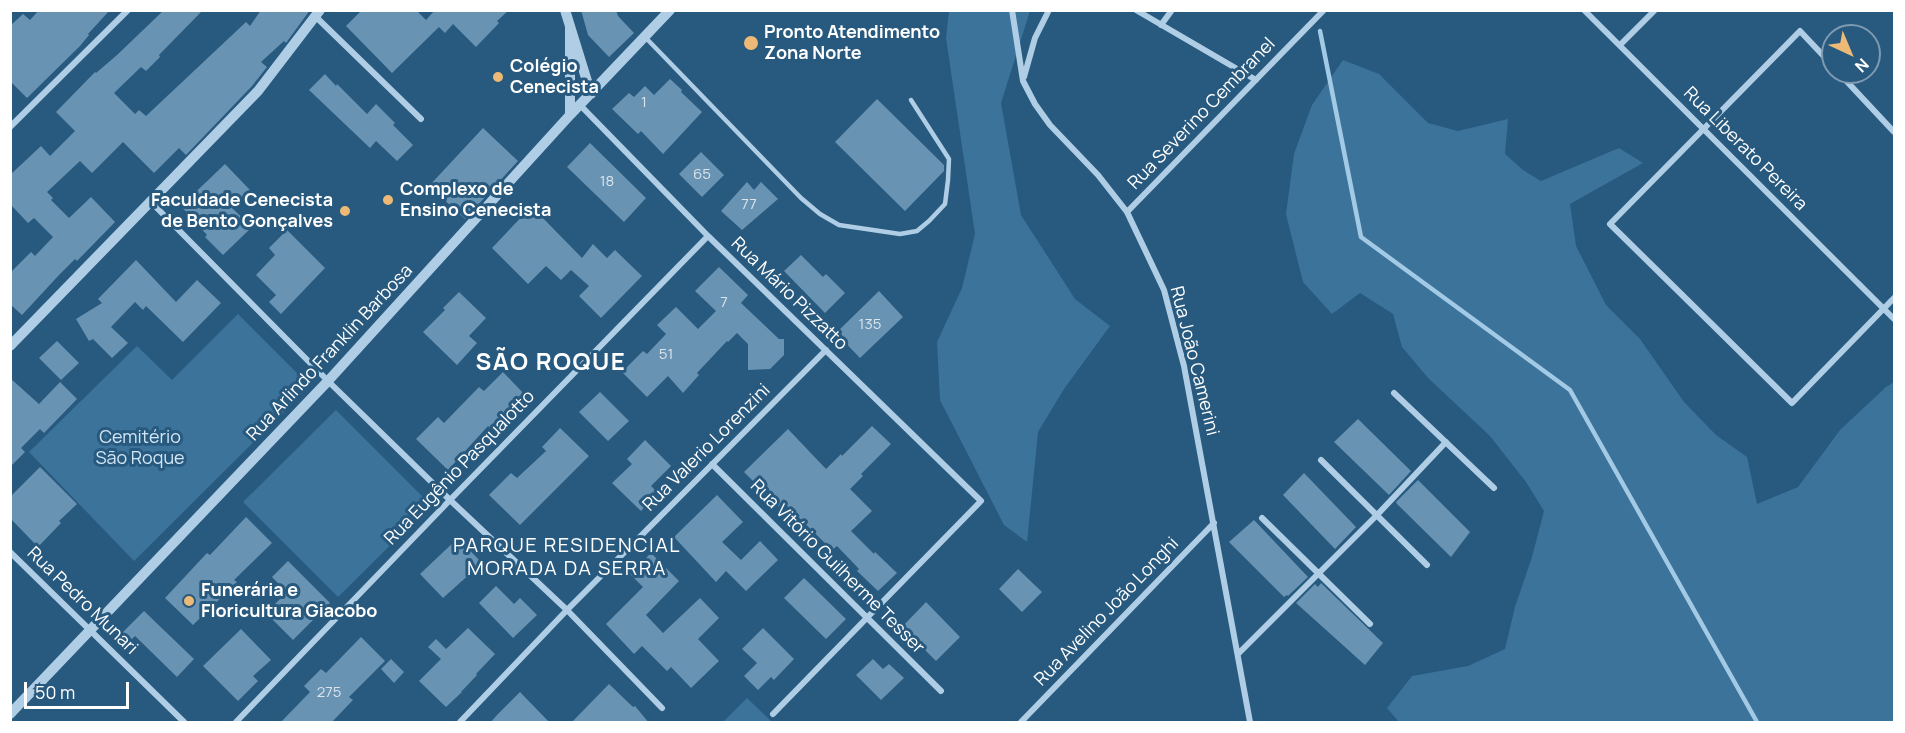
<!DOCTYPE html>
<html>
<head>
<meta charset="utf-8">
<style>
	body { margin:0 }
	#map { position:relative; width:1905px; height:733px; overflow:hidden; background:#28597e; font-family:Manrope,sans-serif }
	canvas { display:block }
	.frame { position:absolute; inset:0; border:12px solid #fff; pointer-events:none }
	.north { position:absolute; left:1821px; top:24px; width:60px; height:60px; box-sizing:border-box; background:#28597e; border:2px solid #7e9bb2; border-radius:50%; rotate:136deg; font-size:16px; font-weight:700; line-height:24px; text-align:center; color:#fff }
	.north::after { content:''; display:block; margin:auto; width:21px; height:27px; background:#ecba76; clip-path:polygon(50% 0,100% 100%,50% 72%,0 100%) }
	.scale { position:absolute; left:24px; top:682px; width:105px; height:27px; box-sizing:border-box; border:3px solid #fff; border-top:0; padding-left:8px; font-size:18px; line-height:21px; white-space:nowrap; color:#fff; -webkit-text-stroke:4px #28597e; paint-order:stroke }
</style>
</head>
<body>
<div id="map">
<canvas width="1905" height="733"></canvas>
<div class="frame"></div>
<div class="north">N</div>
<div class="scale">50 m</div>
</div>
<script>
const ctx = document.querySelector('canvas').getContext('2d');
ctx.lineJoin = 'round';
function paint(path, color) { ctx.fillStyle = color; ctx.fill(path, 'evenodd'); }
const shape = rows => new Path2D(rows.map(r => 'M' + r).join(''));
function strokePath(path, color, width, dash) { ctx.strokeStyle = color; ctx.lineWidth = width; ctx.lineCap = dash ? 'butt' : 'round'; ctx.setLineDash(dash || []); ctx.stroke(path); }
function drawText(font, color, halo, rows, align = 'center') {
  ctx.font = font + ' Manrope,sans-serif'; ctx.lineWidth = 6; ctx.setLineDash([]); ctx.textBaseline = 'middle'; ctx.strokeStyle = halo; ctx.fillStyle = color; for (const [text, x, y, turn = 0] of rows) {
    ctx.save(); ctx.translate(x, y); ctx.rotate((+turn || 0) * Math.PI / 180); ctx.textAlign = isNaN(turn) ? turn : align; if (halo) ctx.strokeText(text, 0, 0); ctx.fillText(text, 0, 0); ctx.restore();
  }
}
paint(shape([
	[949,11,1030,11,1001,103,1021,215,1075,299,1110,326,1064,389,1038,432,1027,542,1004,525,940,400,937,342,962,288,975,234,946,38],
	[1343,60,1379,74,1428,123,1458,131,1508,119,1505,154,1523,170,1541,181,1619,148,1643,163,1570,204,1576,246,1606,305,1640,339,1684,402,1716,435,1747,457,1757,504,1798,487,1840,430,1886,387,1894,382,1894,722,1399,722,1387,708,1412,676,1468,666,1505,649,1515,607,1532,557,1544,511,1526,482,1490,436,1428,378,1402,347,1393,314,1360,293,1332,314,1303,282,1286,214,1294,154,1312,105],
	[238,314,310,386,134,561,29,452,137,346,172,380],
	[336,410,431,505,338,597,243,502],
	[747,698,772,722,723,722]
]), '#3c739b');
strokePath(shape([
	[1320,31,1361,237,1570,390,1757,722]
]), '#a3cae5', 4.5);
paint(shape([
	[39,10,110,10,88,34,89,35,80,46,27,98,10,81,10,26,23,14,30,20],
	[164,10,203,10,159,55,160,57,146,71,141,67,114,93,135,114,139,110,146,116,246,22,250,26,261,10,310,10,286,43,284,41,261,62,267,67,252,86,186,155,179,148,154,173,123,142,92,173,80,161,47,192,53,198,51,200,69,218,91,197,115,222,77,261,75,259,59,275,22,315,10,304,10,273,31,252,35,256,53,237,34,218,28,223,10,204,10,175,41,146,50,156,75,131,56,112,95,72,96,73,117,55],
	[362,10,416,10,426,20,435,10,509,10,497,21,499,23,476,47,453,24,445,33,439,27,392,73,346,26],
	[581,10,616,10,618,16,634,33,609,57,588,35],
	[325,74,336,86,337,84,367,114,376,104,395,123,393,125,413,145,397,161,376,141,370,148,309,90],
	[670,79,682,90,681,92,702,112,663,154,641,131,638,134,612,109,629,93,634,97,645,86,654,95],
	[877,99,944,165,944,171,905,211,835,142],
	[483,128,518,161,465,219,429,186],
	[590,143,646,198,624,222,567,167],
	[701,152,724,175,702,197,679,174],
	[225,164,250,190,232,208,252,227,223,255,205,237,207,235,181,206],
	[747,182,754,190,761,182,778,199,742,230,721,211],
	[528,210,535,218,539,214,582,258,593,244,607,258,615,250,642,276,601,318,579,296,589,286,571,270,561,280,546,266,528,284,492,248],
	[287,230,325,268,281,314,269,302,276,295,256,275,275,255,269,248],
	[801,255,823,277,826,274,845,293,825,313,784,271],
	[136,260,176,302,197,280,221,303,183,342,146,306,143,310,135,302,111,327,128,343,112,358,93,339,89,341,76,319,102,303,98,299],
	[719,267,748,295,741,303,779,339,784,339,784,355,770,369,748,370,748,344,737,333,728,342,727,341,697,373,699,375,683,393,668,376,647,397,622,372,643,351,647,354,666,334,657,325,676,307,698,329,716,311,695,291],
	[879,291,903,317,860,358,836,333],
	[459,292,486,318,469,336,477,343,457,365,423,332,445,310,443,308],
	[57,341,79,363,61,380,39,358],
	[503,372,527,397,511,413,507,410,490,428,488,426,448,470,416,439,438,417,444,423,479,387,484,391],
	[10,378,39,404,60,382,77,399,44,433,40,429,21,448,25,452,10,467],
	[600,392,629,421,608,441,579,412],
	[1358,419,1411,471,1389,495,1334,442],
	[872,426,891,444,861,474,863,476,850,489,872,511,851,531,874,554,875,552,897,573,878,591,857,571,859,569,837,546,832,550,784,503,780,508,744,472,788,429,826,469,841,454,842,456],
	[560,428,589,456,520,525,489,495,511,473,517,478,546,451,542,447],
	[645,440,671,466,651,486,658,493,641,511,612,483,632,464,627,459],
	[40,467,77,504,59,521,61,523,38,547,10,518,10,497],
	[1304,473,1356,527,1335,549,1283,495],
	[1418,480,1470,532,1451,557,1397,504,1396,502],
	[717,495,743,522,722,542,741,560,760,541,778,560,746,591,726,571,716,582,674,537],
	[246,517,272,543,234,580,237,582,193,625,165,598,207,553,210,555],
	[1254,520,1308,577,1288,596,1287,595,1284,597,1229,542],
	[458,538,482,563,443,598,420,574],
	[651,553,679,581,646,615,663,633,700,598,719,618,698,639,719,661,691,688,671,667,667,671,642,646,634,654,606,624,643,587,630,574],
	[288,561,330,603,293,640,266,613,287,592,272,577],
	[1018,569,1042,592,1022,612,999,589],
	[804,578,846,619,826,639,784,598],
	[1321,583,1383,643,1365,665,1296,603,1315,584,1318,587],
	[496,586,514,604,520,598,537,615,513,638,479,603],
	[926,602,960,637,936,661,902,627],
	[144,611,194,659,177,677,135,636,129,642,121,634],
	[468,628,495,654,476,674,477,675,461,692,462,692,446,707,419,681,441,659,428,647,436,639,446,649],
	[763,628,794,659,774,680,771,677,758,690,744,676,757,663,742,649],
	[241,629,271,660,253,676,258,681,238,701,203,666],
	[361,637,385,661,349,697,353,700,331,723,280,723,310,692,304,686,321,669,326,673],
	[391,659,404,672,394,683,381,669],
	[873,659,883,669,889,664,904,678,881,700,856,675],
	[609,684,633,707,635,706,649,723,571,723],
	[520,692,550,723,490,723,497,715]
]), '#6993b2');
strokePath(shape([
	[645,37,801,198,820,214,839,225,900,234,917,231,929,221,945,204,948,180,949,159,911,100]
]), '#afcee5', 4.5);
strokePath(shape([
	[1012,10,1023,81,1035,104,1050,125,1098,175,1127,212,1164,290,1184,366,1250,722],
	[1136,10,1256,80],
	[1584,10,1894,319],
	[315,16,421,119],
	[1161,25,1172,10],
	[1620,45,1655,10],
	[1833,66,1800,31,1610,224,1792,403,1894,298],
	[1838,72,1894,132],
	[1024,77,1035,38,1049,10],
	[580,105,708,236,981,501,773,714],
	[10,127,128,10],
	[150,201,328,381,450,500,567,610,662,708],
	[1127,212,1324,10],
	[1394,393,1494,488],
	[1321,460,1427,565],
	[712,464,941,691],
	[1262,518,1370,624],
	[10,552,184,722],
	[1238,654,1377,515,1446,442],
	[236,722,450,500,708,236],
	[460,722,567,610,826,350],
	[1021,722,1214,523]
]), '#afcee5', 6);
strokePath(shape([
	[565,10,591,94],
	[570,115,570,27],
	[10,346,258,91,320,10],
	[10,714,328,381,570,115,670,10]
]), '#afcee5', 10);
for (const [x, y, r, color] of [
	[751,43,8,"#ecba76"],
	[498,77,6,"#ecba76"],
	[388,200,6,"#ecba76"],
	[345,211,6,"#ecba76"],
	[189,601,6,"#ecba76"]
]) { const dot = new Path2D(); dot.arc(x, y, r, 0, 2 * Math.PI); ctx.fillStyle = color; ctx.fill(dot); strokePath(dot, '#28597e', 2); }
drawText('15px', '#dae4ec', null, [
	["1",644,103],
	["65",702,175],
	["18",607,182],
	["77",749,205],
	["7",724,303],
	["135",870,325],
	["51",666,355],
	["275",329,693]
]);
drawText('bold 18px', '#fff', '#28597e', [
	["Pronto Atendimento",764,33],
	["Zona Norte",764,54],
	["Colégio",510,67],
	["Cenecista",510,88],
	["Complexo de",400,190],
	["Ensino Cenecista",400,211],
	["Faculdade Cenecista",333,201,"right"],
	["de Bento Gonçalves",333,222,"right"],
	["Funerária e",201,591],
	["Floricultura Giacobo",201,612]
], 'left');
drawText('18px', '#fff', '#28597e', [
	["Rua Severino Cembranel",1202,114,-46],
	["Rua Liberato Pereira",1745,149,45],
	["Rua Mário Pizzatto",789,294,44],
	["Rua Arlindo Franklin Barbosa",330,353,-47],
	["Rua João Camerini",1194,361,76],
	["Rua Valerio Lorenzini",707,448,-45],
	["Rua Eugênio Pasqualotto",460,468,-46],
	["Rua Vitório Guilherme Tesser",837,567,45],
	["Rua Pedro Munari",82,601,44],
	["Rua Avelino João Longhi",1107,612,-46]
]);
drawText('18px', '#d1e6f4', '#28597e', [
	["Cemitério",140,438],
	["São Roque",140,459]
]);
ctx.letterSpacing = '1.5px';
drawText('20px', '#fff', '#28597e', [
	["PARQUE RESIDENCIAL",567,546],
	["MORADA DA SERRA",567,569]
]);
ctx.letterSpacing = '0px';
ctx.letterSpacing = '1.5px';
drawText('bold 24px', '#fff', '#28597e', [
	["SÃO ROQUE",551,363]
]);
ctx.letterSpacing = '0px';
</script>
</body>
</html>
